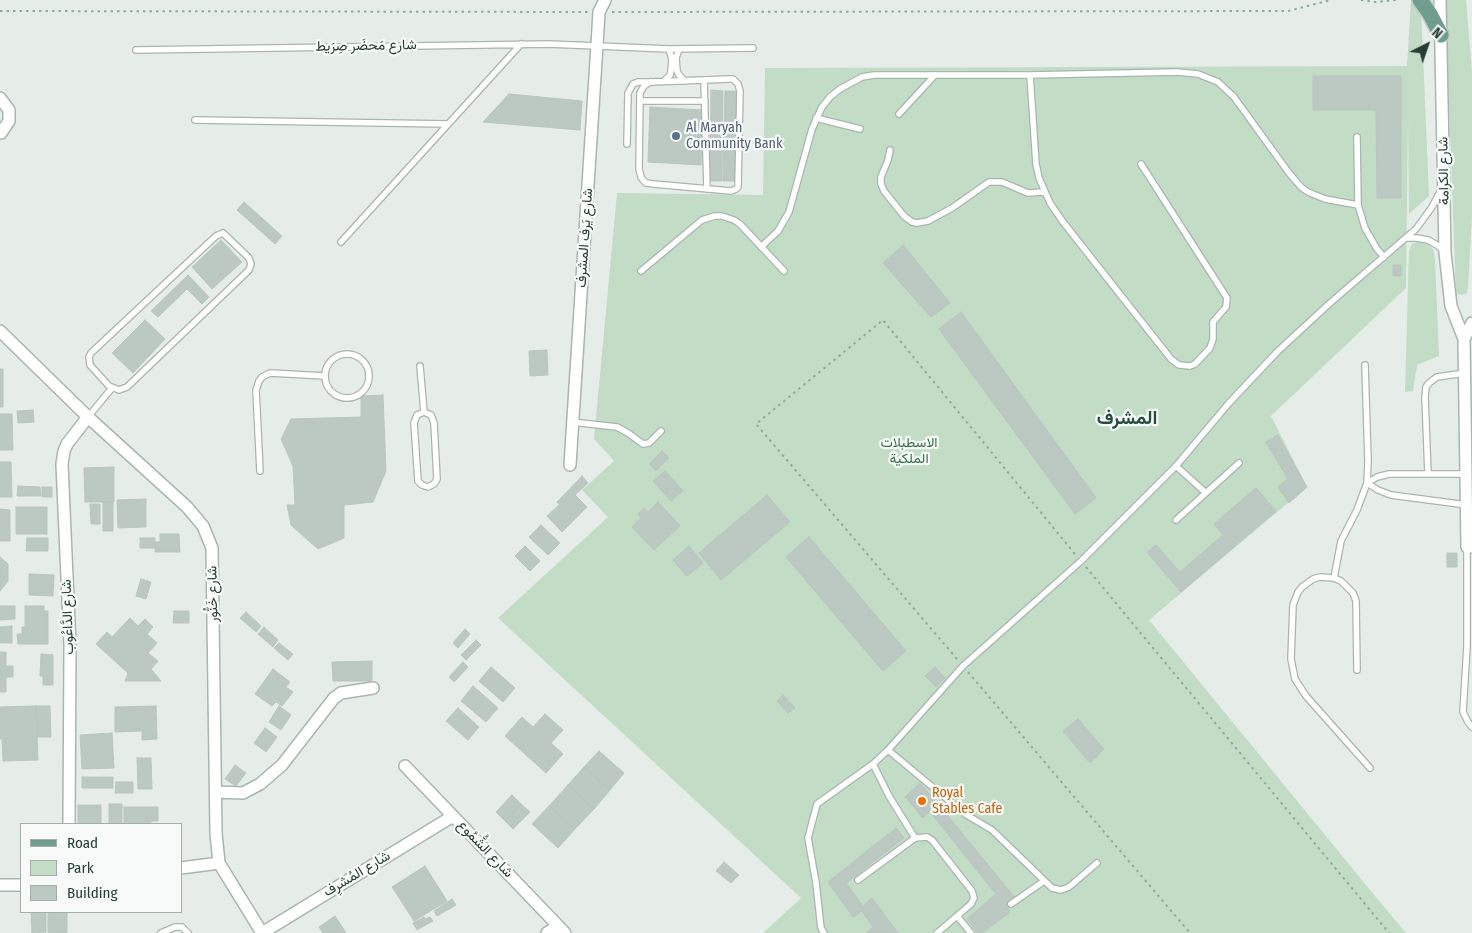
<!DOCTYPE html>
<html>
<head>
<meta charset="utf-8">
<style>
	body { margin:0 }
	#map { position:relative; width:1472px; height:933px; overflow:hidden; background:#e6ede9; font-family:"Fira Sans Condensed",sans-serif }
	canvas { display:block }
	.legend { position:absolute; left:20px; top:823px; width:162px; height:90px; box-sizing:border-box; background:#f7faf8; border:1px solid #a4afaa; margin:0; padding:6px 9px; list-style:none; font-size:15px; color:#273e35 }
	.legend li { display:flex; align-items:center; gap:10px; height:25px }
	.legend b { width:25px; border:1px solid #a4afaa }
	.north { position:absolute; left:1402px; top:20px; width:50px; height:50px; -webkit-text-stroke:4px #f7faf8; paint-order:stroke; rotate:41deg; font-size:14px; font-weight:700; line-height:20px; text-align:center; color:#273e35 }
	.north::after { content:''; display:block; margin:auto; width:18px; height:22px; background:#273e35; clip-path:polygon(50% 0,100% 100%,50% 72%,0 100%) }
</style>
</head>
<body>
<div id="map">
<canvas width="1472" height="933"></canvas>
<ul class="legend">
<li><b style="height:6px;background:#709d8d"></b>Road</li>
<li><b style="height:14px;background:#c2dcc6"></b>Park</li>
<li><b style="height:14px;background:#bcc8c2"></b>Building</li>
</ul>
<div class="north">N</div>
</div>
<script>
const ctx = document.querySelector('canvas').getContext('2d');
ctx.lineJoin = 'round';
function paint(path, color) { ctx.fillStyle = color; ctx.fill(path, 'evenodd'); }
const shape = rows => new Path2D(rows.map(r => 'M' + r).join(''));
function strokePath(path, color, width, dash) { ctx.strokeStyle = color; ctx.lineWidth = width; ctx.lineCap = dash ? 'butt' : 'round'; ctx.setLineDash(dash || []); ctx.stroke(path); }
function drawText(font, color, halo, rows, align = 'center') {
  ctx.font = font + ' "Fira Sans Condensed",Vazirmatn,sans-serif'; ctx.lineWidth = 4.5; ctx.setLineDash([]); ctx.textBaseline = 'middle'; ctx.strokeStyle = halo; ctx.fillStyle = color; for (const [text, x, y, turn = 0] of rows) {
    ctx.save(); ctx.translate(x, y); ctx.rotate((+turn || 0) * Math.PI / 180); ctx.textAlign = isNaN(turn) ? turn : align; if (halo) ctx.strokeText(text, 0, 0); ctx.fillText(text, 0, 0); ctx.restore();
  }
}
paint(shape([
	[1411,0,1415,0,1421,8,1429,196,1409,214,1408,115,1406,288,1271,416,1307,487,1149,620,1375,896,1406,933,763,933,801,898,498,618,608,517,582,490,614,461,594,439,617,193,763,195,765,68,1407,66],
	[1445,0,1466,0,1472,72,1472,218,1468,287,1467,293,1462,295,1456,294],
	[1418,242,1425,242,1428,244,1433,249,1435,259,1439,356,1417,365,1413,391,1405,392,1409,250,1412,244]
]), '#c2dcc6');
const building = shape([
	[1313,76,1401,76,1401,198,1377,198,1376,110,1313,110,1313,76],
	[711,90,723,91,722,181,710,181,711,90],
	[725,91,737,91,735,181,723,181,725,91],
	[509,94,582,101,580,130,483,122,509,94],
	[650,107,703,110,701,165,648,162,650,107],
	[244,202,282,236,275,244,237,210,244,202],
	[221,240,242,262,212,289,192,267,221,240],
	[903,245,950,303,931,317,883,263,903,245],
	[1393,265,1401,265,1401,276,1393,276,1393,265],
	[188,275,209,297,202,304,187,289,158,317,151,311,188,275],
	[961,312,1096,498,1075,514,939,329,961,312],
	[145,320,165,339,133,373,112,353,145,320],
	[547,350,548,375,530,376,529,351,547,350],
	[0,369,3,369,3,407,0,407,0,369],
	[383,395,386,471,373,502,344,505,344,538,318,549,291,525,287,505,295,505,293,466,281,439,291,419,361,417,361,396,383,395],
	[33,410,34,422,18,423,17,411,33,410],
	[0,414,12,414,13,450,0,450,0,414],
	[1278,435,1307,487,1289,503,1278,487,1288,479,1266,442,1278,435],
	[662,451,669,458,656,471,649,464,662,451],
	[0,462,11,462,12,497,0,497,0,462],
	[114,467,114,502,85,502,84,468,114,467],
	[665,471,683,491,671,501,653,481,665,471],
	[582,476,588,483,575,495,587,507,574,520,557,502,582,476],
	[18,486,40,487,41,496,17,496,18,486],
	[42,487,52,487,52,497,42,497,42,487],
	[1256,488,1276,511,1181,592,1147,552,1156,545,1180,572,1223,535,1214,524,1256,488],
	[767,495,790,522,721,580,699,553,767,495],
	[146,499,146,527,118,528,117,500,146,499],
	[103,502,113,502,113,531,103,531,103,502],
	[658,502,680,526,654,550,632,527,641,518,638,514,644,508,648,512,658,502],
	[90,504,100,504,100,524,91,524,90,504],
	[559,505,574,520,562,532,547,516,559,505],
	[16,507,47,507,47,534,16,534,16,507],
	[0,509,10,510,10,541,0,541,0,509],
	[541,525,560,543,548,555,529,537,541,525],
	[160,534,179,534,180,552,155,552,155,542,160,542,160,534],
	[809,537,906,651,883,671,786,557,809,537],
	[27,538,48,538,48,551,26,551,27,538],
	[140,538,155,538,155,548,140,548,140,538],
	[525,546,540,561,530,571,515,556,525,546],
	[689,546,703,563,687,576,673,560,689,546],
	[1447,553,1457,553,1457,567,1447,567,1447,553],
	[0,557,8,564,8,581,0,591,0,557],
	[29,574,54,575,53,596,29,595,29,574],
	[141,579,151,582,146,599,136,596,141,579],
	[0,606,15,606,15,619,0,620,0,606],
	[25,606,44,606,44,611,48,611,48,644,18,644,17,634,22,634,22,627,25,627,25,606],
	[174,611,189,611,189,623,173,623,174,611],
	[246,612,261,626,256,632,240,618,246,612],
	[130,618,138,626,145,619,153,627,147,634,157,643,148,653,158,661,151,669,161,681,125,681,128,673,96,644,107,632,112,637,130,618],
	[12,626,12,643,0,643,0,627,12,626],
	[264,627,278,640,273,647,258,634,264,627],
	[465,629,470,634,458,648,453,643,465,629],
	[476,640,481,645,466,660,461,655,476,640],
	[279,643,293,654,288,660,274,648,279,643],
	[0,652,6,652,6,666,13,666,13,677,6,677,6,692,0,692,0,652],
	[41,654,53,655,53,685,43,685,43,676,40,676,41,654],
	[372,661,372,681,333,681,332,662,372,661],
	[463,662,468,667,454,682,449,677,463,662],
	[491,667,515,688,503,702,479,681,491,667],
	[935,667,945,678,936,687,925,676,935,667],
	[273,669,290,682,286,687,293,692,282,706,276,702,272,706,255,694,273,669],
	[473,686,498,708,486,722,461,701,473,686],
	[783,695,795,708,788,713,777,701,783,695],
	[36,706,50,706,51,737,37,737,36,706],
	[36,706,38,760,3,761,2,739,0,739,0,707,36,706],
	[156,706,157,739,142,740,142,731,115,732,115,707,156,706],
	[279,706,291,715,281,730,269,722,279,706],
	[458,708,479,727,468,740,446,721,458,708],
	[545,714,563,730,551,743,563,754,546,773,505,736,522,717,533,727,545,714],
	[1078,719,1104,749,1090,763,1063,731,1078,719],
	[265,728,277,737,266,752,254,743,265,728],
	[112,733,114,768,82,769,80,735,112,733],
	[599,751,624,773,610,790,584,767,599,751],
	[137,758,151,758,152,789,138,789,137,758],
	[235,765,246,773,236,786,225,779,235,765],
	[584,767,610,790,594,809,568,785,584,767],
	[82,777,113,777,113,788,82,788,82,777],
	[116,782,133,782,133,793,115,793,116,782],
	[920,783,938,804,923,818,905,797,920,783],
	[568,785,594,809,575,829,549,806,568,785],
	[512,795,521,804,505,821,496,812,512,795],
	[109,804,122,804,122,824,109,824,109,804],
	[521,804,530,812,513,829,505,821,521,804],
	[938,804,1016,899,1006,905,1010,912,982,933,978,933,967,919,996,894,930,812,938,804],
	[78,805,101,805,101,824,78,824,78,805],
	[549,806,575,829,558,848,532,824,549,806],
	[124,807,158,807,158,821,151,821,151,824,124,824,124,807],
	[896,828,904,838,846,883,863,906,872,898,898,933,866,933,873,927,862,911,853,917,828,882,896,828],
	[724,862,739,875,731,883,716,871,724,862],
	[425,866,447,901,414,921,392,887,425,866],
	[452,899,456,905,437,916,434,911,452,899],
	[31,912,46,912,46,932,32,933,31,912],
	[67,912,67,933,48,933,48,913,67,912],
	[335,916,346,933,323,933,319,927,335,916],
	[424,917,425,919,430,917,433,921,417,930,413,923,424,917]
]);
paint(building, '#bcc8c2');
strokePath(building, '#b9c6c0', 1);
const lane = shape([
	[679,49,676,58,677,71,679,75,685,81],
	[136,50,549,44,669,49,753,48],
	[1030,75,1036,164,1039,178,1050,203,1063,222,1171,359,1179,365,1190,366,1195,364,1210,348,1213,339,1213,322,1226,307,1227,298,1141,164],
	[704,80,707,189],
	[664,81,670,75,671,71,672,59,669,49],
	[640,101,705,101],
	[899,114,935,75],
	[816,118,860,129],
	[195,120,448,124],
	[1357,137,1358,205,1365,228,1377,249,1384,257],
	[627,144,628,93,633,84,638,82,650,82,704,80,729,79,733,79,738,84,740,91,738,187,736,189,731,191,654,184,646,183,643,180,641,177,639,169,640,93,644,86,650,82],
	[890,150,888,160,881,177,881,184,884,191,904,216,912,222,917,223,928,221,952,208,989,182,1002,182,1028,193,1044,192],
	[223,233,249,258,251,264,249,270,127,387,119,390,109,386,90,365,89,357,91,353,216,236,223,233],
	[1406,238,1417,238,1428,240,1437,245,1445,252],
	[341,242,521,44],
	[761,247,778,231,789,212,812,129,822,107,830,97,840,89,862,77,874,75,1030,75,1177,72,1198,74,1218,82,1234,97,1289,173,1301,187,1308,192,1325,199,1358,205],
	[641,271,702,220,715,216,722,216,734,220,740,224,784,271],
	'325 376a22 22 0 1 1 44 0a22 22 0 1 1-44 0Z',
	[420,366,424,412],
	[424,412,431,415,434,423,437,479,434,484,428,487,422,485,418,481,414,423,417,415,424,412],
	[88,417,112,388],
	[572,422,617,427,628,433,643,444,649,443,661,431],
	[1176,466,1206,493],
	[260,471,256,390,259,381,262,377,270,373,325,376],
	[1428,474,1425,397,1426,387,1429,383,1437,377,1465,373],
	[1466,474,1389,474,1377,477,1367,483,1378,490,1391,495,1467,505],
	[1176,520,1239,463],
	[1467,547,1467,646,1463,712,1468,722,1472,727],
	[1334,578,1341,541,1357,510,1367,483,1368,461,1365,365],
	[1357,670,1356,601,1353,593,1341,581,1334,578,1320,577,1313,579,1302,587,1298,592,1293,605,1291,659,1295,679,1306,696,1370,768],
	[888,750,965,814,992,830,1052,888,1061,890,1069,887,1097,863],
	[873,764,889,796,915,838],
	[858,880,915,838,927,837,932,840,972,891,974,898,971,904,937,933],
	[1011,904,1044,881],
	[957,916,971,933],
	[161,933,175,927,182,927,188,933],
	[824,933,821,928,816,883,808,838,817,804,873,764,888,750,963,666,1081,561,1176,466,1229,403,1278,351,1330,303,1416,229,1432,207,1441,190]
]);
const street = shape([
	[1440,0,1445,253,1451,306,1464,339,1467,547,1472,547],
	[0,98,9,110,9,121,1,133],
	[0,331,88,417,187,507,203,526,212,548,216,833,219,863,262,933],
	[1464,339,1472,323],
	[570,465,597,45,599,12,605,0],
	[405,766,565,933],
	[216,792,243,793,260,784,282,765,334,698,341,693,373,688],
	[69,824,70,645,62,464,64,451,67,444,88,417],
	[181,868,219,863],
	[0,885,21,885],
	[262,933,453,816],
	[547,933,558,926]
]);
const primary = shape([
	[1420,0,1430,14,1441,35]
]);
strokePath(lane, '#a9b5af', 8);
strokePath(street, '#a9b5af', 14);
strokePath(primary, '#c3c9c6', 18);
strokePath(shape([
	[1361,0,1375,2,1396,0],
	[0,11,588,12],
	[612,12,1288,11,1331,0],
	[1086,567,1389,933],
	[957,659,756,424,883,320,1075,554],
	[968,672,1190,933]
]), '#8bad9e', 2, [2.5, 4]);
strokePath(lane, '#fff', 5.5);
strokePath(street, '#fff', 11);
strokePath(primary, '#709d8d', 15);
for (const [x, y, r, color] of [
	[676,136,5,"#5c6f8a"],
	[922,801,5,"#e8710a"]
]) { const dot = new Path2D(); dot.arc(x, y, r, 0, 2 * Math.PI); ctx.fillStyle = color; ctx.fill(dot); strokePath(dot, '#f7faf8', 2); }
drawText('14px', '#273e35', '#f7faf8', [
	["شارع مَحضَر صِرَيط",366,46,-1],
	["شارع الكرامة",1444,171,-91],
	["شارع يَرف المشرف",585,238,-86],
	["شارع خَنُّور",213,594,-91],
	["شارع الدَّاعُوب",68,617,-92],
	["شارع الشُّمُوع",485,849,46],
	["شارع المُشرِف",357,874,-31]
]);
drawText('14px', '#4e5e75', '#f7faf8', [
	["Al Maryah",686,128],
	["Community Bank",686,144]
], 'left');
drawText('14px', '#367046', '#f7faf8', [
	["الاسطبلات",909,443],
	["الملكية",909,459]
]);
drawText('14px', '#c56008', '#f7faf8', [
	["Royal",932,793],
	["Stables Cafe",932,809]
], 'left');
drawText('bold 19px', '#254e3f', '#f7faf8', [
	["المشرف",1127,419]
]);
</script>
</body>
</html>
